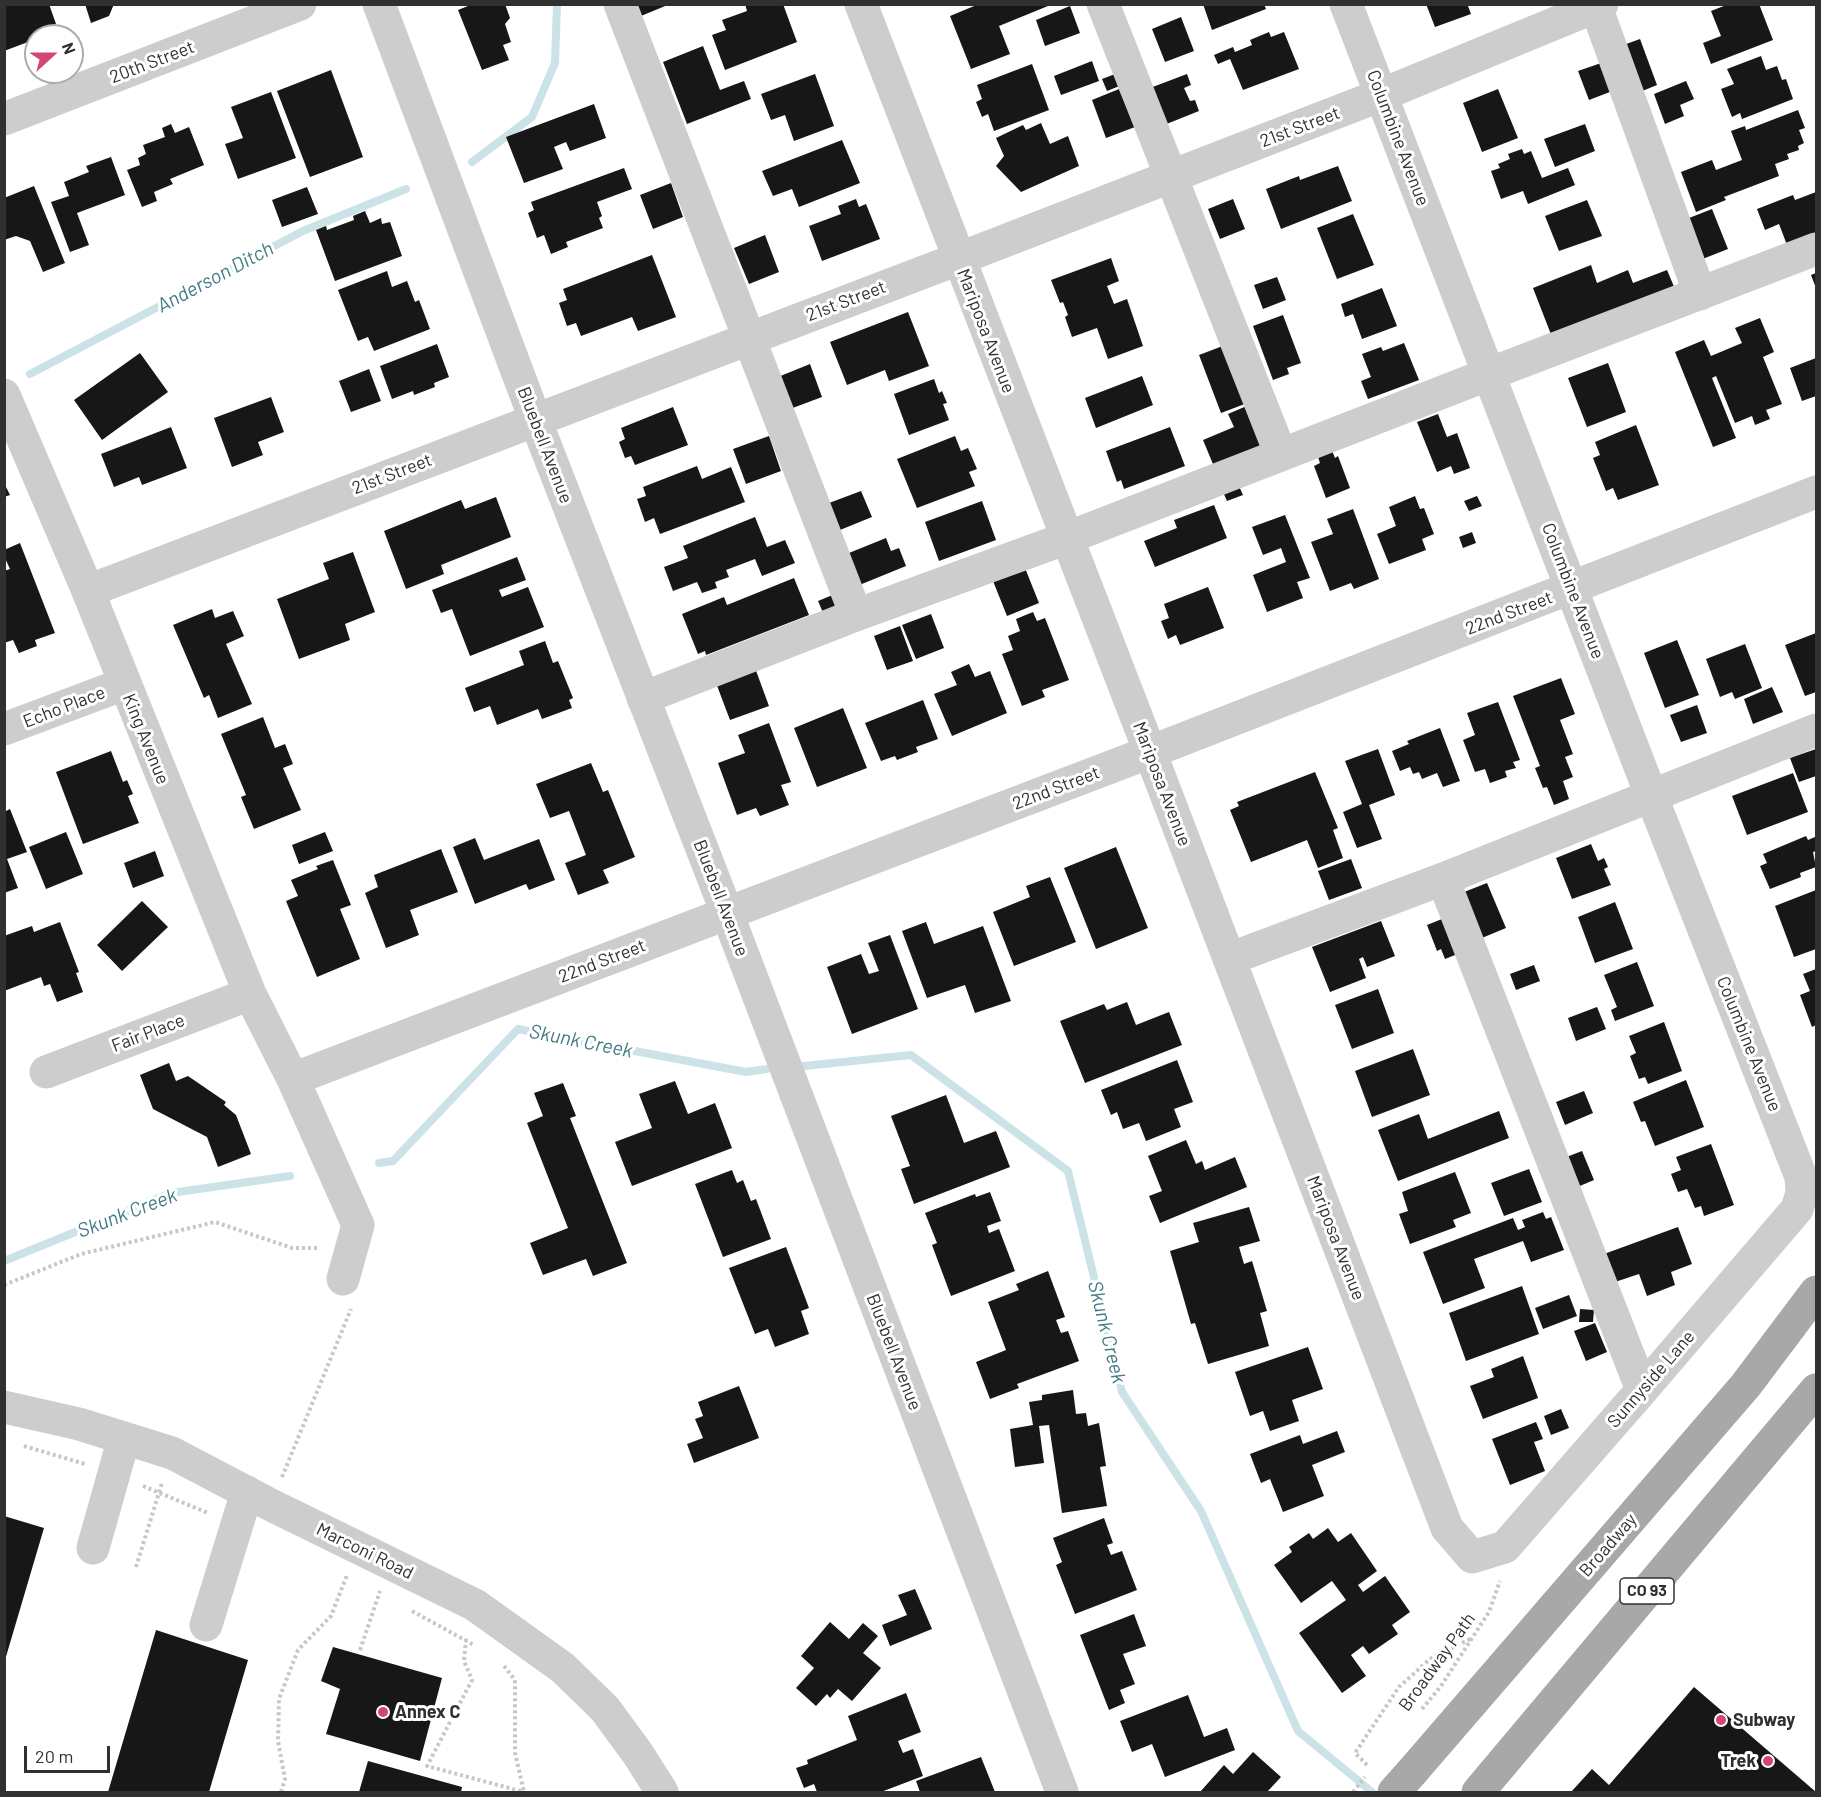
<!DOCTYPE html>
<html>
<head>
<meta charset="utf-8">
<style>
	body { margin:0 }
	#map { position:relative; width:1821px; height:1797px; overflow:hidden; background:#fff; font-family:Barlow,sans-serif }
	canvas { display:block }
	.frame { position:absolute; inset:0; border:6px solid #303030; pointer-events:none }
	.north { position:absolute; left:24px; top:24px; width:60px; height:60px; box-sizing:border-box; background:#fff; border:2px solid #acacac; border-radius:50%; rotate:69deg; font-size:16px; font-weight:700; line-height:24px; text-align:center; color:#303030 }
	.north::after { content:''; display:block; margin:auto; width:21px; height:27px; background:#d24674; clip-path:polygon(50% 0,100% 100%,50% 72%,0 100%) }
	.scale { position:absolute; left:24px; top:1746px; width:86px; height:27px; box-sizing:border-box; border:3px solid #303030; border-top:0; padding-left:8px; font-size:18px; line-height:21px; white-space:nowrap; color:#303030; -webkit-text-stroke:4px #fff; paint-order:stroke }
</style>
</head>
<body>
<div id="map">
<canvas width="1821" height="1797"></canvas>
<div class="frame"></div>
<div class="north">N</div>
<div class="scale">20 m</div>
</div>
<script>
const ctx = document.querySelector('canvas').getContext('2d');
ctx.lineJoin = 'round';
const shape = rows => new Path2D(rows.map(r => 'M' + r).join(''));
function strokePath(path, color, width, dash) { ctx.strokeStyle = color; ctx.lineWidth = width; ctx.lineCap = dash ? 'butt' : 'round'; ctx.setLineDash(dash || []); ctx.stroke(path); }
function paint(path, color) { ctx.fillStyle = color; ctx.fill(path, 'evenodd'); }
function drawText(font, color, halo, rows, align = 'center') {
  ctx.font = font + ' Barlow,sans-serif'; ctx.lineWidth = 6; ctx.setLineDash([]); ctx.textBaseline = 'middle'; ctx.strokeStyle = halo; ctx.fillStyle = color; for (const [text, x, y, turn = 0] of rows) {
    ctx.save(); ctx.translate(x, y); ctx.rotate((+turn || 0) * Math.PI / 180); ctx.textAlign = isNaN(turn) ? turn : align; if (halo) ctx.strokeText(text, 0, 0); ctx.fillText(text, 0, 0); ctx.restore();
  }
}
strokePath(shape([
	[472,162,532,117,555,63,557,4],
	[30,374,303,231,406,189],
	[804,1066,911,1055,1068,1171,1122,1392,1201,1511,1298,1731,1372,1792],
	[379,1163,393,1161,518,1029,746,1072,767,1069],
	[4,1261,171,1193,290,1176]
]), '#cbe3e7', 8);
paint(shape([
	[4,4,49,4,56,24,38,32,39,36,36,36,36,39,4,51],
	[85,4,114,4,109,16,91,23],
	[473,4,505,4,510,18,505,24,511,42,503,45,509,60,482,70,458,10],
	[636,4,670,4,641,16],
	[745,4,783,4,797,42,725,70,712,35,726,30,722,20,747,11],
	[979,4,1048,4,1048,6,999,26,1010,54,971,69,950,16],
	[1203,4,1264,4,1266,9,1212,30],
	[1426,4,1472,4,1472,5,1468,6,1471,14,1435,27],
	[1729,4,1759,4,1773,40,1711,64,1703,43,1721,36,1711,11],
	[1070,6,1080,33,1045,46,1036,20],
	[1181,17,1194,51,1165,62,1152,29],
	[1269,32,1271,37,1284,32,1299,69,1243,90,1230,59,1218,64,1214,55,1233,47,1235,52,1252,45,1250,40],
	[1640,39,1657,85,1635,94,1618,47],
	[703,46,720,90,744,81,751,99,687,124,663,62],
	[1761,56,1766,70,1777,66,1782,80,1786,79,1793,99,1742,119,1740,113,1732,117,1721,89,1734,84,1727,69],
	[1092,61,1099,81,1061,95,1054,76],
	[1604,62,1615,90,1589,100,1578,71],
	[1032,64,1049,110,994,131,988,114,982,117,976,102,982,99,977,85],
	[331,70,363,157,310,177,277,91],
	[1123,71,1127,83,1107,91,1102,79],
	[815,74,834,126,794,141,785,115,771,120,761,94],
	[1187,74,1191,85,1184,88,1190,101,1195,100,1199,111,1164,125,1150,88],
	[1686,81,1694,99,1680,105,1684,116,1665,124,1654,94],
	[1119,89,1135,127,1106,138,1092,100],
	[1498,89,1518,138,1482,152,1463,103],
	[271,92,296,158,238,179,225,144,243,138,231,107],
	[594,104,606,138,570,151,566,142,554,147,563,169,524,183,506,137],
	[1798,110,1805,128,1799,130,1804,143,1798,146,1799,150,1787,154,1789,159,1775,164,1779,176,1724,197,1726,200,1696,212,1681,172,1712,160,1716,170,1742,160,1731,131,1745,126,1746,130],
	[1041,123,1050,144,1068,136,1079,166,1021,192,996,166,1004,156,996,138,1023,125,1026,130],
	[171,124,175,133,189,127,204,165,170,179,173,184,154,192,157,201,142,207,127,170,140,165,138,158,146,154,143,145,165,137,162,128],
	[1585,124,1595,151,1555,167,1544,139],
	[842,140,860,183,799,207,792,189,773,196,762,171],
	[1522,149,1524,154,1531,151,1542,178,1568,168,1575,185,1528,204,1523,191,1501,199,1491,171,1500,168,1498,164,1510,159,1508,154],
	[111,157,125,195,77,213,89,245,70,252,51,202,69,196,64,182,89,172,86,166],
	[1338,166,1352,201,1281,229,1266,189,1299,176,1300,180],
	[624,168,632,189,597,202,602,216,599,218,603,228,566,242,568,247,551,254,544,235,537,238,528,213,534,210,531,202],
	[671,183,683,217,653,229,640,195],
	[34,186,65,263,43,272,30,241,16,236,4,240,4,217,6,216,4,198],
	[307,187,318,214,282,227,272,200],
	[1816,192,1816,233,1787,245,1779,224,1765,230,1757,209,1793,195,1795,200],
	[856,199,859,207,866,204,880,239,822,261,809,226,841,214,838,206],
	[1233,199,1245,229,1220,239,1208,209],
	[1587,200,1602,236,1559,251,1545,216],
	[1712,209,1728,249,1700,260,1684,220],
	[365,211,370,223,381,218,382,224,390,222,402,256,335,281,316,230,326,226,327,230,354,220,353,216],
	[1353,214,1374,265,1337,279,1317,228],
	[765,235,779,272,749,284,734,248],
	[652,255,676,317,638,331,632,317,581,336,576,323,567,326,559,303,567,300,563,289],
	[1111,258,1119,281,1107,286,1114,304,1127,299,1143,346,1108,359,1097,328,1072,337,1065,317,1068,315,1063,302,1060,303,1051,280],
	[1591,265,1597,283,1628,270,1633,283,1667,270,1675,289,1552,337,1533,288],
	[387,271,392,287,407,281,415,302,419,300,430,329,374,351,368,337,358,341,338,290],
	[1816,273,1816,288,1811,275],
	[1277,277,1286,300,1263,309,1254,285],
	[1382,288,1397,326,1362,339,1353,314,1345,317,1341,304],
	[908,312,929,366,889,381,885,370,847,385,830,342],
	[1283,315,1301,363,1287,368,1289,374,1273,380,1253,326],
	[1760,318,1774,352,1763,357,1782,404,1766,410,1770,419,1755,425,1752,416,1735,423,1716,376,1712,378,1736,438,1713,447,1675,352,1704,340,1711,356,1742,343,1735,328],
	[1404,343,1419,380,1368,399,1361,381,1371,377,1362,354,1381,347,1383,351],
	[437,344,449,377,434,383,435,387,414,395,413,391,392,399,380,366],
	[1228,344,1250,402,1221,413,1199,355],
	[140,353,168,392,102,440,74,400],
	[1816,358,1816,396,1802,401,1790,368],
	[1608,363,1626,412,1587,427,1568,378],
	[810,364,822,397,790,409,778,377],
	[369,369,381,401,351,412,339,381],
	[1142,376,1153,405,1096,428,1085,398],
	[934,379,939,393,942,391,947,403,943,404,949,420,909,435,894,394],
	[271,397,284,432,258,442,263,455,232,467,214,418],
	[1249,405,1266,448,1215,469,1203,440,1234,427,1228,414],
	[673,407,688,445,635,465,631,456,625,458,619,442,625,439,621,428],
	[1438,414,1447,437,1457,433,1470,468,1454,474,1451,466,1437,472,1417,422],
	[1636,425,1659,485,1618,500,1613,488,1606,491,1593,458,1600,455,1595,442],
	[171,427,187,468,142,485,139,477,114,487,101,454],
	[1170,427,1185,466,1124,489,1121,480,1117,482,1106,451],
	[769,436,781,471,746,484,733,449],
	[955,436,961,451,968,448,977,469,969,472,975,486,917,508,897,459],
	[1331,448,1335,458,1338,456,1350,488,1326,498,1314,466,1320,463,1317,454],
	[697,466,702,479,731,467,745,502,660,534,654,518,645,522,637,499,646,496,643,487],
	[4,483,10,495,4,497],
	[1239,486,1243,495,1227,501,1223,492],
	[861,491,872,517,840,530,829,503],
	[1415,496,1420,509,1424,508,1434,534,1422,539,1426,550,1389,564,1377,534,1396,526,1389,507],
	[1477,496,1482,506,1469,511,1464,501],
	[496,497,511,537,441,565,444,574,406,589,384,531,461,500,465,509],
	[982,501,996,540,939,561,925,522],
	[1214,505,1227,538,1155,567,1144,541,1177,528,1174,520],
	[1353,509,1379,579,1354,589,1351,583,1330,591,1311,542,1333,534,1327,519],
	[1285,515,1310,578,1297,582,1303,598,1267,612,1253,575,1286,562,1281,548,1263,555,1252,527],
	[755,517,767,547,785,540,795,563,762,576,755,559,726,570,729,577,715,582,717,588,702,593,697,582,673,591,664,567,688,558,683,546],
	[1472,532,1476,543,1463,548,1459,537],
	[886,538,891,551,899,548,906,566,857,586,844,555],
	[20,543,55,633,35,640,37,646,19,653,13,640,4,643,4,571,10,569,4,556,4,550],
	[353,552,375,612,345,624,350,640,299,659,277,599,329,579,323,563],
	[517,557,526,580,499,590,502,597,528,587,544,627,470,656,452,609,441,613,432,590],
	[1025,568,1039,603,1007,616,993,581],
	[794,578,809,615,706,655,705,651,698,654,682,614,724,597,727,605],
	[1208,587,1224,628,1180,645,1176,635,1168,639,1161,621,1169,618,1164,604],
	[835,594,841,608,824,615,818,601],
	[212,609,215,618,233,611,244,636,226,644,252,704,218,718,209,695,204,698,173,625],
	[1033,612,1037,621,1045,618,1069,680,1042,690,1045,697,1022,706,1002,654,1013,650,1008,636,1020,631,1016,619],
	[931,614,944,648,916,659,902,625],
	[900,626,913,661,887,670,874,636],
	[1816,633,1816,692,1805,696,1785,645],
	[1677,640,1699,695,1665,708,1644,653],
	[545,641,553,663,558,661,573,698,569,700,572,708,542,719,538,709,497,725,490,706,474,712,465,688,524,665,519,651],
	[1745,644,1762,688,1735,699,1732,692,1720,697,1706,659],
	[969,664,975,677,990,671,1007,713,952,736,934,694,957,685,951,672],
	[755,668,769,706,730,720,716,683],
	[1561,678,1575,714,1560,720,1573,754,1565,757,1573,777,1563,781,1569,799,1554,805,1547,787,1543,788,1535,768,1540,766,1513,696],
	[1772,687,1783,712,1753,724,1744,699],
	[923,700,938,739,916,747,918,752,897,760,895,756,881,761,865,723],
	[1498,702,1520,760,1513,762,1516,768,1505,771,1507,777,1490,783,1485,769,1475,772,1463,740,1475,735,1467,713],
	[1697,705,1707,733,1681,742,1670,715],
	[843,708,867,768,817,787,794,728],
	[263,717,275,748,285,744,293,764,283,768,301,810,254,829,241,797,246,795,221,734],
	[769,723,791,782,781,785,789,805,760,816,756,808,737,815,718,763,745,753,738,735],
	[1440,728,1460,781,1443,787,1437,773,1422,779,1419,772,1413,774,1410,767,1400,771,1392,751,1409,744,1407,741],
	[1378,749,1395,795,1369,805,1382,839,1357,848,1343,812,1362,804,1345,761],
	[1816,749,1816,776,1799,782,1790,758],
	[111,751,123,782,127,780,133,794,128,796,139,823,83,844,56,772],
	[591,763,603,792,608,790,635,857,603,870,609,883,578,895,565,863,586,855,569,811,550,818,536,784],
	[1315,772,1338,828,1333,830,1343,858,1318,868,1307,840,1251,862,1230,810,1239,806,1237,802],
	[1793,773,1808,812,1747,835,1732,796],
	[10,809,27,852,7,859,18,888,4,893,4,812],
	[66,832,83,874,46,889,29,847],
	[325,832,333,851,299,864,292,845],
	[1806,836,1808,840,1815,837,1816,842,1816,851,1813,852,1816,867,1800,873,1801,877,1770,889,1760,866,1767,863,1763,854],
	[475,838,484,860,539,839,555,880,529,890,526,884,475,904,453,847],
	[1591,844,1598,861,1604,858,1608,867,1604,869,1611,885,1572,899,1556,858],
	[1116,847,1148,928,1096,949,1064,868],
	[441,849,458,892,410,910,419,935,386,948,365,893,378,887,374,875],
	[155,851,164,876,133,888,124,863],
	[1351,859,1362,888,1329,900,1318,871],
	[333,860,351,905,340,909,360,959,317,977,286,901,298,896,291,880,318,869,316,866],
	[1050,877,1076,942,1014,966,993,912,1030,897,1026,886],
	[1487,883,1506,928,1477,940,1459,894],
	[1816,890,1816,949,1794,957,1775,906],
	[142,901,168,927,122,971,97,945],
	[1615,902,1633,949,1595,963,1578,917],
	[1447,917,1460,953,1445,959,1441,949,1437,951,1427,925],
	[1381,921,1395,956,1367,967,1363,957,1359,959,1366,978,1330,992,1312,947],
	[60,922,79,972,76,973,83,992,57,1002,50,984,44,986,41,977,4,991,4,936,32,926,34,932],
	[926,922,934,944,983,926,1011,1001,975,1013,965,985,927,998,902,931],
	[890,935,918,1009,852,1034,827,967,861,954,869,974,879,971,868,943],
	[1637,962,1654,1006,1615,1021,1611,1010,1617,1007,1604,975],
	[1534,965,1540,981,1516,990,1510,974],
	[1816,969,1816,1025,1812,1027,1800,995,1810,991,1803,974],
	[1378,989,1394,1033,1352,1049,1335,1005],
	[1127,1002,1136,1025,1169,1012,1182,1045,1085,1083,1060,1021,1104,1004,1107,1010],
	[1597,1007,1606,1029,1576,1041,1568,1018],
	[1664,1022,1682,1071,1648,1084,1645,1077,1639,1079,1630,1056,1636,1053,1629,1036],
	[1413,1049,1430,1095,1372,1117,1355,1071],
	[1177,1060,1193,1102,1174,1109,1181,1127,1146,1141,1139,1123,1123,1129,1117,1112,1111,1115,1101,1090],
	[169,1063,176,1081,188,1076,226,1102,224,1105,236,1115,251,1154,218,1167,207,1137,153,1109,140,1075],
	[1686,1080,1704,1127,1655,1146,1645,1121,1641,1122,1633,1102],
	[675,1081,688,1114,715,1103,732,1148,632,1186,615,1142,652,1128,639,1094],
	[563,1083,576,1116,570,1118,627,1263,593,1276,586,1259,543,1275,530,1243,568,1228,527,1123,543,1116,534,1093],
	[1584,1091,1593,1113,1565,1125,1556,1102],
	[946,1095,964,1143,996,1131,1010,1167,914,1204,901,1169,910,1166,891,1116],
	[1499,1111,1509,1138,1398,1181,1378,1130,1419,1114,1428,1139],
	[1186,1140,1196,1164,1202,1161,1205,1170,1235,1157,1247,1187,1160,1223,1149,1196,1162,1191,1148,1156],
	[1711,1144,1734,1205,1704,1216,1701,1206,1695,1208,1687,1189,1678,1192,1671,1174,1681,1170,1676,1157],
	[1582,1151,1594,1180,1575,1188,1564,1158],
	[1529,1169,1542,1202,1504,1216,1491,1183],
	[732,1170,737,1183,743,1180,751,1201,756,1199,771,1239,723,1257,695,1184],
	[1455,1172,1471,1213,1453,1220,1456,1227,1410,1244,1399,1214,1408,1211,1402,1192],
	[990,1192,1001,1221,987,1226,989,1233,999,1229,1015,1271,951,1296,932,1245,937,1243,925,1213,975,1194,976,1197],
	[1249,1207,1260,1241,1239,1247,1244,1264,1252,1261,1267,1311,1260,1313,1269,1346,1208,1364,1195,1323,1191,1324,1170,1251,1199,1242,1193,1223],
	[1543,1212,1546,1219,1551,1217,1564,1250,1531,1262,1523,1241,1474,1259,1485,1288,1443,1304,1423,1252,1513,1218,1518,1230,1525,1227,1522,1220],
	[1678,1227,1692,1264,1671,1272,1675,1285,1647,1296,1639,1274,1615,1282,1604,1254],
	[786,1247,809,1308,801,1311,809,1334,775,1347,768,1329,755,1334,729,1268],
	[1048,1271,1065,1317,1056,1320,1061,1333,1068,1331,1079,1361,1017,1384,1019,1388,990,1399,976,1362,1006,1350,988,1302,1019,1290,1016,1284],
	[1522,1286,1539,1334,1466,1361,1449,1313],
	[1569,1295,1577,1316,1543,1329,1535,1308],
	[1580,1309,1594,1310,1593,1322,1579,1322],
	[1595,1323,1607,1352,1586,1361,1574,1331],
	[1308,1347,1323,1389,1292,1400,1299,1421,1270,1431,1263,1411,1250,1416,1235,1372],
	[1523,1356,1538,1398,1483,1419,1470,1386,1494,1377,1491,1369],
	[739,1386,759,1438,694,1463,687,1444,703,1438,695,1419,703,1416,698,1402],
	[1073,1390,1076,1414,1086,1413,1088,1426,1099,1423,1106,1466,1100,1467,1107,1506,1062,1513,1049,1425,1039,1426,1044,1463,1015,1467,1010,1429,1033,1425,1029,1402,1042,1400,1042,1395],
	[1561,1409,1569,1428,1551,1435,1544,1416],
	[1536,1422,1543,1439,1534,1442,1545,1471,1510,1485,1492,1439],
	[1337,1431,1345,1452,1312,1465,1324,1496,1283,1512,1270,1479,1261,1483,1250,1454,1300,1435,1303,1444],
	[4,1516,44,1528,5,1660,4,1660],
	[1104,1518,1113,1543,1107,1545,1111,1555,1122,1551,1137,1590,1075,1614,1056,1565,1062,1562,1053,1538],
	[1328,1528,1338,1542,1351,1533,1377,1571,1358,1585,1363,1592,1385,1576,1410,1612,1392,1625,1398,1634,1369,1654,1363,1646,1351,1655,1366,1676,1342,1693,1299,1633,1346,1600,1332,1581,1301,1603,1274,1565,1292,1552,1289,1547,1309,1533,1313,1539],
	[915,1589,932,1629,890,1646,882,1625,907,1615,898,1595],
	[1134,1614,1146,1646,1123,1654,1135,1684,1120,1690,1125,1703,1109,1710,1080,1635],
	[830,1622,849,1639,863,1623,878,1636,863,1653,881,1668,852,1701,838,1689,830,1698,827,1694,816,1706,796,1688,814,1668,801,1656],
	[156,1630,248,1660,209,1792,108,1792],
	[333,1647,442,1678,420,1761,326,1734,340,1689,321,1681],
	[1694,1687,1816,1792,1571,1792,1592,1769,1609,1785],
	[906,1693,921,1732,898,1741,903,1753,913,1749,923,1776,881,1792,817,1792,814,1784,804,1788,796,1768,808,1764,807,1760,857,1740,848,1716],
	[1188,1695,1204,1737,1227,1728,1235,1750,1165,1777,1152,1744,1132,1752,1120,1721],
	[1253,1752,1281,1777,1267,1792,1200,1792,1224,1765,1233,1774],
	[981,1757,995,1792,920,1792,916,1781],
	[368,1761,462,1787,461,1792,359,1792]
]), '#171717');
strokePath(shape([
	[4,1285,81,1254,215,1222,292,1248,320,1248],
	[24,1446,85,1464],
	[282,1477,351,1309],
	[143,1486,208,1513],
	[136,1567,162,1483],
	[412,1611,474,1645],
	[466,1639,464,1661,472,1680,427,1766,524,1792],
	[360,1650,380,1591],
	[504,1666,515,1680,515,1753,524,1792],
	[1422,1709,1441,1686,1489,1612,1500,1581],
	[1367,1765,1355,1753,1399,1687,1430,1659,1472,1638],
	[281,1792,285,1779,278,1741,279,1699,298,1650,331,1616,347,1575]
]), '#c7c7c7', 4, [3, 3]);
strokePath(shape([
	[379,4,535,419,727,913,1062,1792],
	[620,4,856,615],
	[861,4,1150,752,1447,1528,1472,1557,1505,1547,1642,1390,1797,1209,1802,1193,1801,1177,1651,795,1346,4],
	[1103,4,1281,455],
	[1595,4,1700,294],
	[4,119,300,4],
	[4,395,88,591,250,994,293,1079,358,1225,343,1279],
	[88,591,958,259,1381,95,1602,4],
	[643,698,856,615,1067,538,1489,374,1816,249],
	[4,729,124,684],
	[1443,879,1642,1390],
	[1229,959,1443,879,1816,730],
	[46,1072,250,994],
	[293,1079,1150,752,1816,492],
	[4,1407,79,1424,172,1453,271,1505,475,1605,563,1668,605,1709,638,1754,662,1792],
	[93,1548,124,1438],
	[206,1625,247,1492]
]), '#cdcdcd', 33);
strokePath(shape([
	[1411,1773,1746,1385,1816,1292],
	[1478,1792,1816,1390]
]), '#a8a8a8', 33);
strokePath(shape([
	[1353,1792,1365,1777]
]), '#c7c7c7', 4, [3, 3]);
strokePath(shape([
	[1394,1792,1411,1773]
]), '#a8a8a8', 33);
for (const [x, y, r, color] of [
	[383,1712,6,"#d24674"],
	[1721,1720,6,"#d24674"],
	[1768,1761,6,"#d24674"]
]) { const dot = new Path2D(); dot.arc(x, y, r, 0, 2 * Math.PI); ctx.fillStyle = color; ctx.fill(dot); strokePath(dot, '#fff', 2); }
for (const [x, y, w] of [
	[1647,1591,54]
]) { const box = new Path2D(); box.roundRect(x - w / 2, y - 13, w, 26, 4.5); ctx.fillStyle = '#fff'; ctx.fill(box); strokePath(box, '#303030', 1.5); }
drawText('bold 16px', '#303030', null, [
	["CO 93",1647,1591]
]);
drawText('18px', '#303030', '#fff', [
	["20th Street",152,62,-21],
	["21st Street",1300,127,-21],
	["Columbine Avenue",1398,138,69],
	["21st Street",846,301,-21],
	["Mariposa Avenue",986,331,69],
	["Bluebell Avenue",545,445,69],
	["21st Street",392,474,-21],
	["Columbine Avenue",1573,591,69],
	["22nd Street",1509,613,-21],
	["Echo Place",64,707,-21],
	["King Avenue",146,739,68],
	["Mariposa Avenue",1162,784,69],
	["22nd Street",1056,788,-21],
	["Bluebell Avenue",721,898,69],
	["22nd Street",602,961,-21],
	["Fair Place",148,1033,-21],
	["Columbine Avenue",1749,1044,68],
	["Mariposa Avenue",1336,1238,69],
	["Bluebell Avenue",894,1352,69],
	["Sunnyside Lane",1651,1379,-49],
	["Broadway",1608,1545,-49],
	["Marconi Road",365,1551,26],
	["Broadway Path",1437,1662,-54]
]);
drawText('bold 18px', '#303030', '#fff', [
	["Annex C",395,1712],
	["Subway",1733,1720],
	["Trek",1756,1761,"right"]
], 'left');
drawText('italic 20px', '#437b84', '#fff', [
	["Anderson Ditch",215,277,-28],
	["Skunk Creek",581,1041,11],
	["Skunk Creek",127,1213,-21],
	["Skunk Creek",1107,1332,76]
]);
</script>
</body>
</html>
